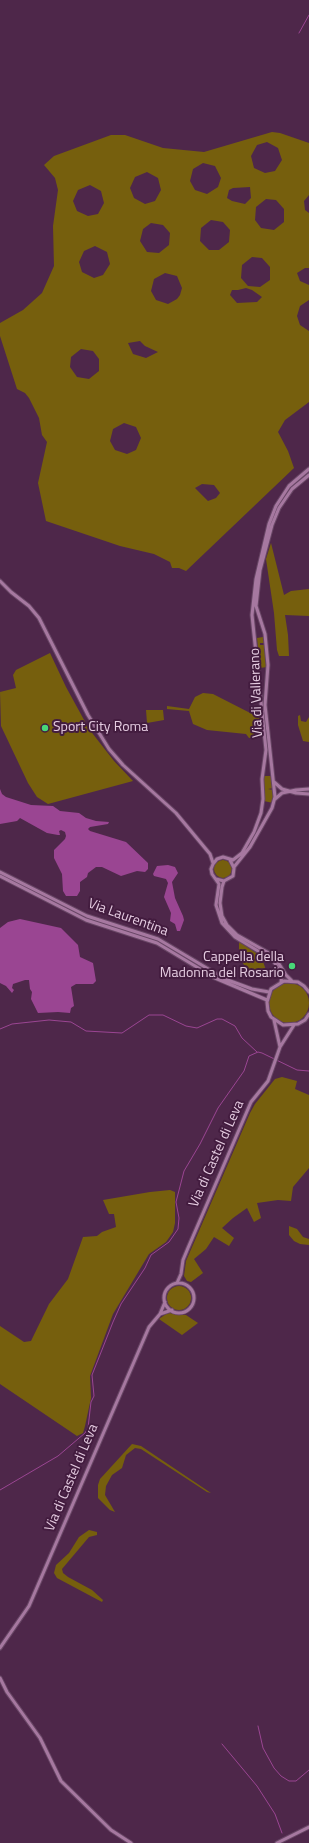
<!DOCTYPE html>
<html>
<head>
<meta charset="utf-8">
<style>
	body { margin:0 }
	canvas { display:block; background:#4e274a }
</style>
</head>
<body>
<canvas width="309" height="1843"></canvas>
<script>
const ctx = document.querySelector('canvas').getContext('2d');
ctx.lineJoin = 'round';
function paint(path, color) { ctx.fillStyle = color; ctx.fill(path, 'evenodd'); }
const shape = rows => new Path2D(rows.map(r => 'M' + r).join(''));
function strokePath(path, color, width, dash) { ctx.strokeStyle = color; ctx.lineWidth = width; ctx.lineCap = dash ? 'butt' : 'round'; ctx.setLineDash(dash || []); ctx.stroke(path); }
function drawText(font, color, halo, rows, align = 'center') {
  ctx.font = font + ' "Titillium Web",sans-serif'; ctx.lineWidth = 4; ctx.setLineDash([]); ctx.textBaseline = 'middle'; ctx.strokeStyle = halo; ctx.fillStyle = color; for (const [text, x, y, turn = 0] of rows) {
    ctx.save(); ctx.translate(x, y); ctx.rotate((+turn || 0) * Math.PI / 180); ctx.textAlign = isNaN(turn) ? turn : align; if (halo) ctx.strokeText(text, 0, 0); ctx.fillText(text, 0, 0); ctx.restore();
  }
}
paint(shape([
	[272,132,280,133,309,143,309,195,304,201,305,210,309,213,309,268,305,268,297,273,300,281,309,285,309,300,300,306,297,316,300,325,309,331,309,402,285,420,278,432,288,451,294,468,186,571,179,568,172,568,170,562,154,554,120,546,46,521,38,483,47,442,42,435,39,418,29,398,25,393,17,389,0,336,0,323,23,310,42,293,54,266,53,226,58,190,55,178,44,165,54,156,111,135,125,135,163,148,204,152],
	[267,142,278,148,282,160,275,171,265,173,254,168,251,156,257,145],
	[203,163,215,166,221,178,218,187,207,194,195,190,190,181,193,169],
	[147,172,158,178,161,190,155,201,145,204,134,198,130,188,135,177],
	[90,185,101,191,104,203,98,214,88,216,77,211,73,201,78,190],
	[250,187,251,198,245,204,232,201,227,198,229,190,233,188],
	[266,199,276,200,284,209,284,222,274,230,261,228,255,220,256,207],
	[211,220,223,222,230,230,229,242,219,250,209,250,200,241,201,228],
	[151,223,163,225,170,233,169,245,159,253,147,252,140,241,143,229],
	[95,246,107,252,110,264,103,275,94,278,82,272,79,262,84,251],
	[252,257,262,258,270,267,270,280,260,287,248,286,241,278,242,265],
	[165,273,177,276,182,288,180,295,177,299,168,304,156,300,151,291,154,279],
	[246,288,252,290,262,297,257,302,237,303,230,295,232,290,238,290],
	[140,341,145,346,158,352,146,358,133,354,128,343],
	[81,349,93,351,99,359,99,371,89,379,77,377,70,367,71,357],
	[124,423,136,427,141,438,136,450,127,454,115,450,110,441,113,429],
	[202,484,214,485,220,493,216,498,208,501,195,488],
	[271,543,284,595,291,591,309,589,309,616,285,615,288,635,289,656,279,656,277,650,274,613,266,559],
	[263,637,264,643,260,643,260,645,264,645,267,667,260,668,257,638],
	[50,653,66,687,89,729,114,761,133,781,48,804,37,797,28,783,1,726,0,692,16,688,13,675,16,670],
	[203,693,213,694,260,718,262,736,249,738,246,734,207,730,193,724,189,711,167,709,167,706,189,709,195,697],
	[146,710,163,710,164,720,147,723],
	[300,715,301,721,306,722,309,717,309,742,303,741,298,725,298,716],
	[264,776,271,776,273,788,268,789,273,790,273,803,264,801],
	'214 869a9 9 0 1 1 18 0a9 9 0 1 1-18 0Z',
	[239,942,261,956,266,970,262,974,246,968,239,957],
	'269 1003a20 20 0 1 1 40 0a20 20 0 1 1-40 0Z',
	[282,1077,297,1081,295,1089,309,1095,309,1168,293,1187,291,1201,278,1200,257,1203,261,1218,254,1222,247,1208,233,1218,222,1228,234,1238,229,1246,214,1237,206,1249,194,1259,203,1273,191,1282,187,1281,184,1276,186,1261,250,1113,255,1104,275,1079],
	[170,1190,175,1192,175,1223,173,1232,166,1242,149,1254,113,1314,90,1376,91,1398,85,1426,83,1433,77,1436,0,1384,0,1326,24,1342,31,1341,49,1304,68,1279,83,1237,97,1236,102,1232,116,1227,114,1214,109,1214,103,1200,150,1192],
	[289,1226,297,1229,303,1237,309,1239,309,1245,300,1244,294,1241,289,1235],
	'167 1298a12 12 0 1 1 24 0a12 12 0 1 1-24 0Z',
	[169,1313,186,1315,198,1323,182,1335,159,1319,166,1314],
	[132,1444,141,1446,211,1493,207,1492,141,1449,135,1448,126,1455,122,1468,112,1475,106,1486,105,1495,115,1512,110,1510,98,1498,98,1485,100,1479],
	[89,1530,97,1532,97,1535,89,1537,62,1569,63,1573,68,1577,92,1590,103,1600,102,1602,57,1578,54,1573,56,1565,69,1553,79,1537]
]), '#765f0d');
paint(shape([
	[0,789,2,794,6,797,31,805,53,806,60,811,79,813,86,818,96,821,109,822,108,824,90,827,88,829,90,831,126,842,148,863,148,869,145,872,137,871,121,876,102,867,96,867,88,873,87,877,80,882,80,891,77,896,66,896,63,891,62,874,54,858,54,850,65,839,66,836,65,832,61,830,59,831,60,835,58,835,47,833,20,818,17,821,0,824],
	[168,865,175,867,178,873,172,882,175,898,183,916,184,920,180,931,177,931,175,924,170,921,171,913,164,897,168,883,166,879,154,876,153,874,157,866],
	[20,919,61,928,78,945,80,957,93,963,96,981,93,984,76,984,71,987,74,1006,71,1008,70,1013,58,1012,38,1013,31,999,32,992,30,989,29,980,25,980,13,984,12,988,14,990,12,993,6,986,0,983,0,928,8,922]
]), '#9a4592');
strokePath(shape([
	[299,33,309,15],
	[0,1029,12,1024,49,1020,71,1022,86,1031,122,1033,149,1015,163,1015,186,1026,197,1028,217,1019,222,1019,235,1026,242,1038,257,1052],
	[0,1490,58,1456,85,1433,88,1428,91,1402,94,1396,92,1375,113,1322,121,1304,145,1268,151,1255,169,1242,178,1229,179,1218,176,1202,184,1171,200,1144,218,1108,244,1071,249,1056,258,1052,262,1053,297,1070,309,1071],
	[258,1726,263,1748,274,1768,281,1776,289,1781,296,1781,309,1770],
	[222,1744,257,1786,275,1814,282,1833]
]), '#9a4592', 1);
const secondary = shape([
	[0,581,11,592,29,606,39,618,88,715,109,749,123,765,176,813,210,854,213,863],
	[274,782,282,789,296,793,309,794],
	[275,799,282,793,296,790,309,789],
	[234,867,250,847,272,808,275,797,265,705,268,665,265,634,256,606,260,570,272,525,279,508,292,489,309,475],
	[0,872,87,916,158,939,225,979,252,989,269,992],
	[0,876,86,920,157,943,215,978,267,1000],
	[216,879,224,881,233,876,234,868,230,860],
	[224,881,222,887,220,903,222,916,227,925,237,935,274,956,286,975,292,981],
	[281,982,282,975,273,960,235,937,222,923,216,905,219,884,212,874,211,869,213,864,217,859,223,857,233,860,242,853,254,832,261,813,263,799,262,779,266,750,252,615,256,579,269,524,276,506,289,486,309,469],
	[309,992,304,986,298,982,284,981,271,989,267,1002,268,1011,271,1017,283,1025,298,1024,305,1020,309,1014],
	[274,1020,280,1047],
	[177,1283,181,1274,183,1260,188,1248,251,1102,268,1081,280,1047,294,1025],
	'164 1298a15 15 0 1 1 30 0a15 15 0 1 1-30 0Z',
	[160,1314,172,1310],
	[0,1648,29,1606,149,1327,160,1314,165,1302],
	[0,1678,7,1692,40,1738,61,1781,111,1830,131,1843],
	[277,1843,309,1827]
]);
strokePath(secondary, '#684665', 5);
strokePath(secondary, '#a678a0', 3);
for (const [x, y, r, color] of [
	[45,728,4,"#48d778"],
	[292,966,4,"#48d778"]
]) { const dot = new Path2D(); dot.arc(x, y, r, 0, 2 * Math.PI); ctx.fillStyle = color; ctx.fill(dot); strokePath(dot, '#431c3f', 1.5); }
drawText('14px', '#e5cce1', '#431c3f', [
	["Via di Vallerano",257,693,-92],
	["Via Laurentina",128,918,20],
	["Via di Castel di Leva",217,1154,-66],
	["Via di Castel di Leva",72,1478,-67]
]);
drawText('14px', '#e5cce1', '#431c3f', [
	["Sport City Roma",53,728],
	["Cappella della",284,958,"right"],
	["Madonna del Rosario",284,974,"right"]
], 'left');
</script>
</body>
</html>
